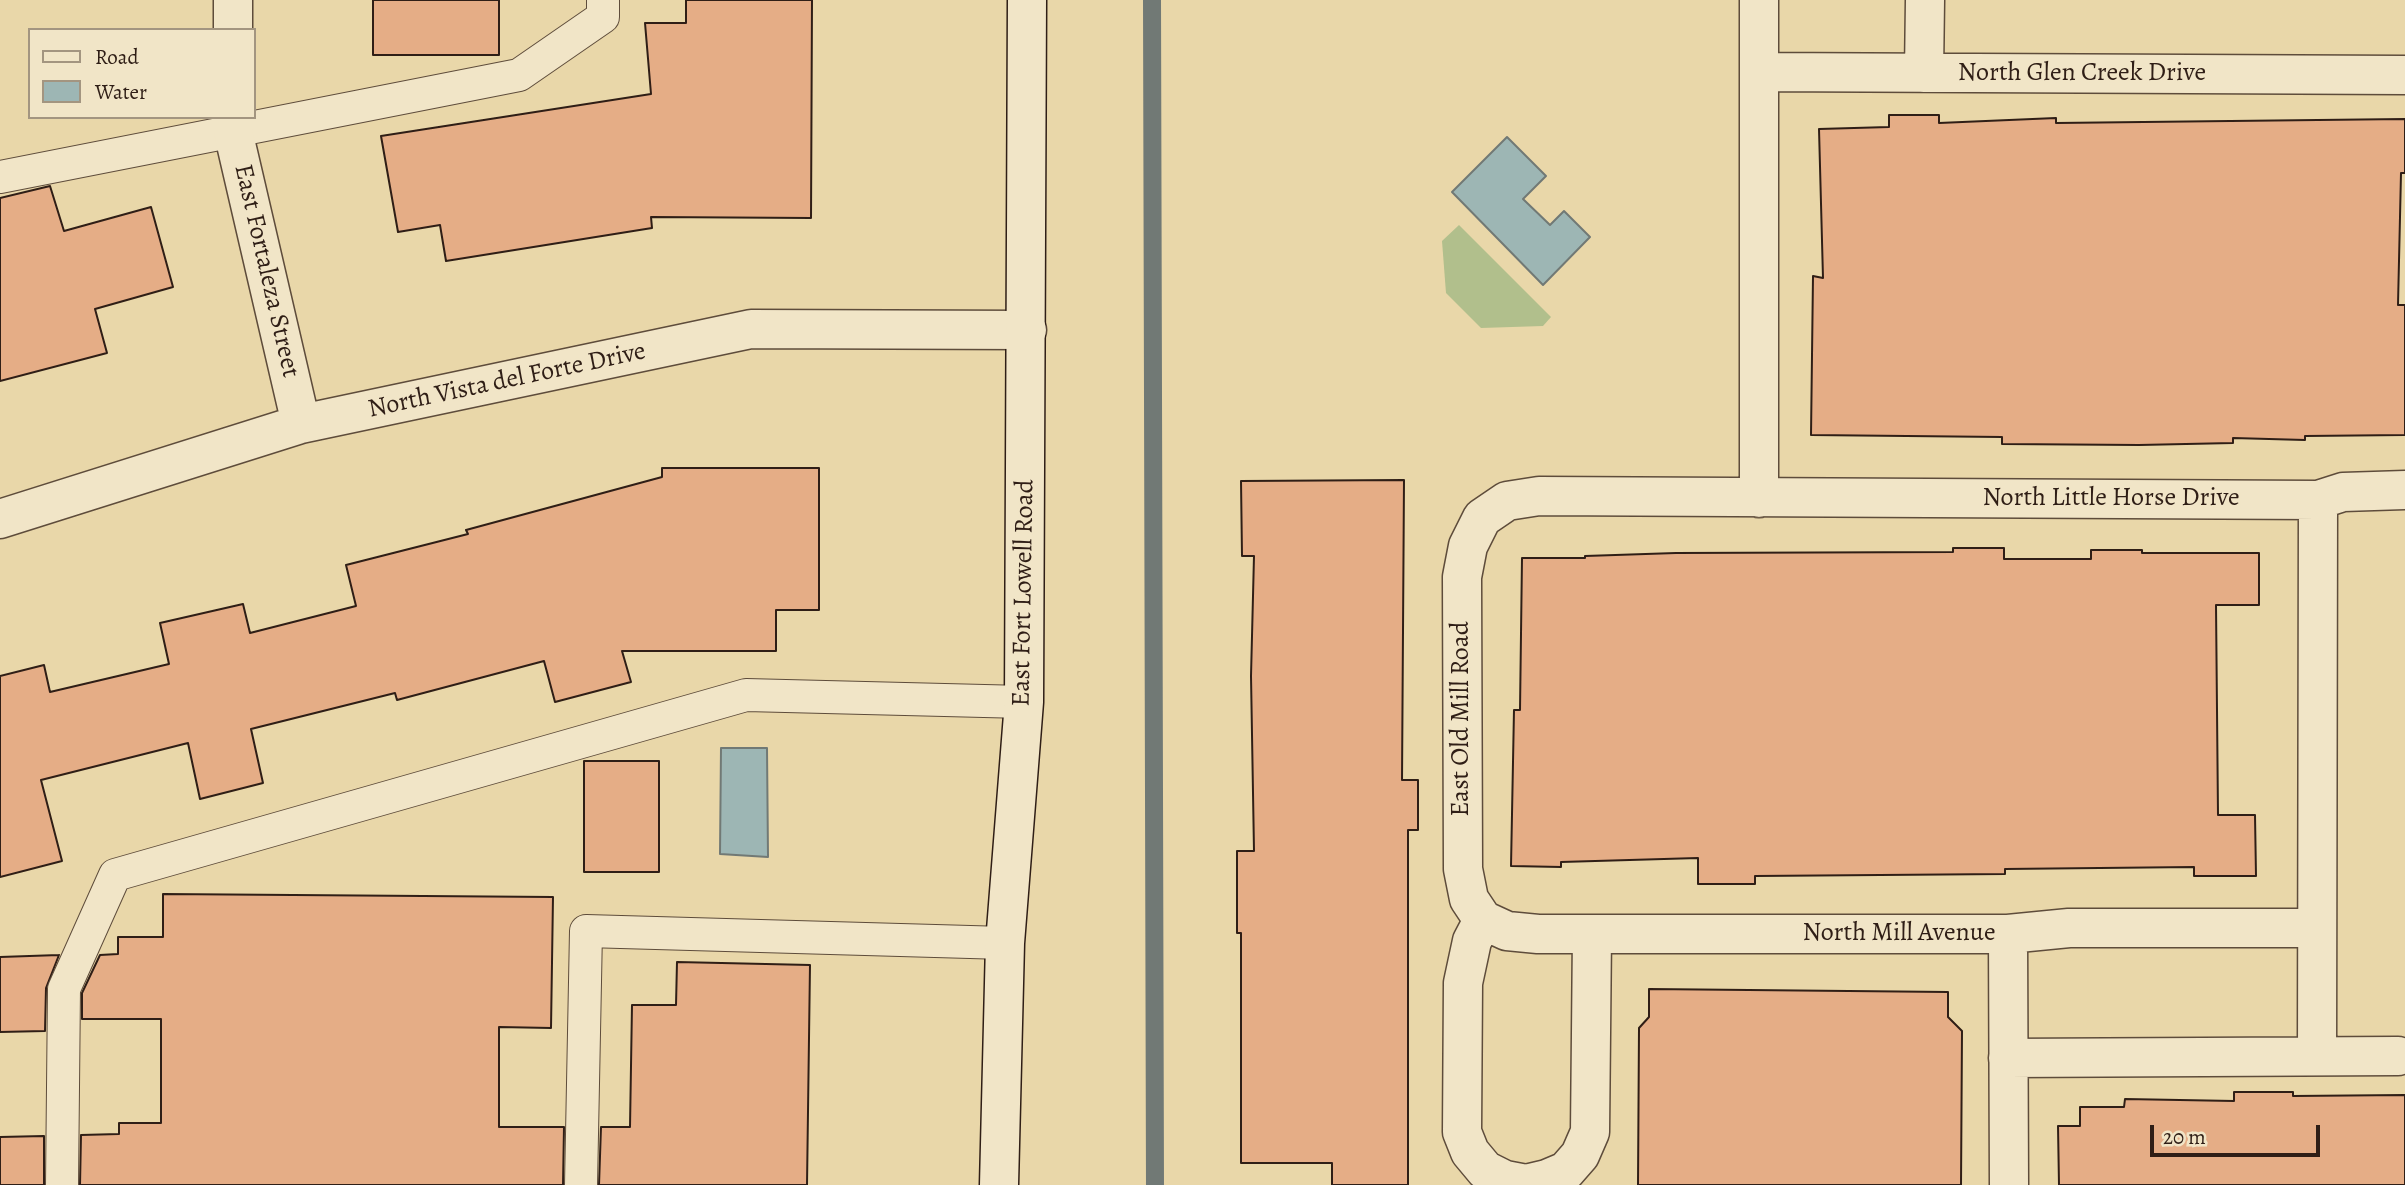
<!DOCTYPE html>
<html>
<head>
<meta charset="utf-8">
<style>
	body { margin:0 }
	#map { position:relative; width:2405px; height:1185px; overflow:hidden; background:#e9d7a9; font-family:Alegreya,serif }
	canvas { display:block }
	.legend { position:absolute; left:28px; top:28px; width:228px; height:91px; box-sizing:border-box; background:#f1e5c7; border:2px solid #a39580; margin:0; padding:9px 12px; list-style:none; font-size:21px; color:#2f1e16 }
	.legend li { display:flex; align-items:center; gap:14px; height:35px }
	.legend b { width:35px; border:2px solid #a39580 }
	.scale { position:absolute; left:2150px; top:1125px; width:170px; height:32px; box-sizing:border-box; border:4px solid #2f1e16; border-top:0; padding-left:9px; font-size:21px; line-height:24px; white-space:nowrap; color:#2f1e16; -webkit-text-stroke:5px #f1e5c7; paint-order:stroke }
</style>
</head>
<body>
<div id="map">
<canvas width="2405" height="1185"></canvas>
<ul class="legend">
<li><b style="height:9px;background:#f1e5c7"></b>Road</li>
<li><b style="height:19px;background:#9db6b4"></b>Water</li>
</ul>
<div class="scale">20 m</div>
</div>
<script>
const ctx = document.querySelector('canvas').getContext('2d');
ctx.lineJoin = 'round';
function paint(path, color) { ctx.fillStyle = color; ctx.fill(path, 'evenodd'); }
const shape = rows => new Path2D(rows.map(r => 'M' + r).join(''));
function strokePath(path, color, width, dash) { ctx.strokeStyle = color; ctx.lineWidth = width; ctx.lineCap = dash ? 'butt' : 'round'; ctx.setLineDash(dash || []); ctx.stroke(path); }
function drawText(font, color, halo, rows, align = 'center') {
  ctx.font = font + ' Alegreya,serif'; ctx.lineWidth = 5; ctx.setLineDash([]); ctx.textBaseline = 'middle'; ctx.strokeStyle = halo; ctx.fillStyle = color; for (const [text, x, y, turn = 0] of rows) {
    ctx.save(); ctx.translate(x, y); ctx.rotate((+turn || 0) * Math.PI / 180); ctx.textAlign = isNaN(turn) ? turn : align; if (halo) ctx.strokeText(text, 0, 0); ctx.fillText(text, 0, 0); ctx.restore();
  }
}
paint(shape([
	[1459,225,1551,317,1543,326,1481,328,1446,293,1442,241]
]), '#b1bf8c');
const water = shape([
	[1507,137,1546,176,1523,199,1550,225,1564,211,1590,237,1543,285,1452,192,1507,137],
	[721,748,767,748,768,857,720,854,721,748]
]);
paint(water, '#9db6b4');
strokePath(water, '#717975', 2);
strokePath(shape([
	[1152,0,1155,1185]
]), '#717975', 18);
const building = shape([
	[373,0,499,0,499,55,373,55,373,0],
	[686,0,812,0,811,218,651,217,652,228,446,261,440,225,398,232,381,136,651,94,645,23,686,23,686,0],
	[1889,115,1939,115,1939,123,2056,118,2056,123,2405,119,2405,173,2401,173,2398,305,2405,305,2405,435,2305,436,2305,440,2233,438,2233,443,2139,445,2002,444,2002,437,1811,435,1813,276,1823,278,1819,129,1889,127,1889,115],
	[50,186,64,231,151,207,173,287,95,309,107,353,0,381,0,198,50,186],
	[662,468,819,468,819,610,776,610,776,651,622,651,631,682,555,702,544,661,397,700,395,693,251,729,263,783,200,799,188,743,41,780,62,861,0,877,0,676,44,665,50,692,169,664,160,623,243,604,250,633,356,606,346,565,468,534,466,530,662,477,662,468],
	[1404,480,1402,780,1418,780,1418,830,1408,830,1408,1185,1332,1185,1332,1163,1241,1163,1241,933,1237,933,1237,851,1254,851,1251,676,1254,556,1242,556,1241,481,1404,480],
	[1953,548,2004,548,2004,559,2091,559,2091,550,2142,550,2142,553,2259,553,2259,605,2216,605,2218,815,2255,815,2256,876,2194,876,2194,867,2005,869,2005,874,1755,876,1755,884,1698,884,1698,858,1561,862,1561,867,1511,866,1514,710,1520,710,1522,558,1585,558,1585,556,1676,553,1953,552,1953,548],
	[584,761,659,761,659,872,584,872,584,761],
	[163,894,553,897,551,1028,499,1027,499,1127,564,1127,563,1185,80,1185,81,1135,119,1134,119,1123,161,1123,161,1019,82,1019,82,993,100,955,118,954,118,937,163,937,163,894],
	[59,955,46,988,45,1031,0,1032,0,957,59,955],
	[677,962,810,965,807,1185,599,1185,601,1127,630,1127,632,1005,676,1005,677,962],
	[1649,989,1948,992,1948,1017,1962,1031,1961,1185,1638,1185,1639,1028,1649,1017,1649,989],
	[2234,1092,2293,1092,2293,1096,2405,1095,2405,1185,2059,1185,2058,1126,2080,1126,2080,1107,2124,1107,2125,1099,2234,1101,2234,1092],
	[44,1136,44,1185,0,1185,0,1137,44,1136]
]);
paint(building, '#e5ad86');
strokePath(building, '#2f1e16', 2);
const service = shape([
	[0,177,519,75,603,17,603,0],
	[62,1185,64,989,115,875,746,695,1024,702],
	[581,1185,586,931,1005,943]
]);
const minor = shape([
	[233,0,233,30],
	[1759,0,1759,498],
	[1759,72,2405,75],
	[1924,73,1925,0],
	[233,117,233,131,301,424],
	[2318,500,2343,492,2405,490],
	[0,519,301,424,751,329,1027,330],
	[1483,920,1469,899,1463,869,1462,577,1468,546,1482,518,1507,501,1539,496,2318,500,2317,1056],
	[1483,920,1507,931,1538,934,2008,934,2069,928,2317,928],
	[1483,920,1472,941,1463,983,1462,1132,1470,1152,1485,1170,1505,1180,1526,1184,1547,1179,1566,1171,1580,1155,1590,1132,1592,934],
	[2008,934,2009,1185],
	[2008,1058,2398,1056]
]);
const secondary = shape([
	[999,1185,1005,943,1024,702,1027,0]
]);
strokePath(service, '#5e4c3b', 34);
strokePath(minor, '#5e4c3b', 41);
strokePath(secondary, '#2f1e16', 41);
strokePath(service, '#f1e5c7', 32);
strokePath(minor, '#f1e5c7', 38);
strokePath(secondary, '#f1e5c7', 38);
drawText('26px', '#2f1e16', '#f1e5c7', [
	["North Glen Creek Drive",2082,74],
	["East Fortaleza Street",266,271,77],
	["North Vista del Forte Drive",507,381,-12],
	["North Little Horse Drive",2111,499],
	["East Fort Lowell Road",1024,593,-89],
	["East Old Mill Road",1462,719,-90],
	["North Mill Avenue",1899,934]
]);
</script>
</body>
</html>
